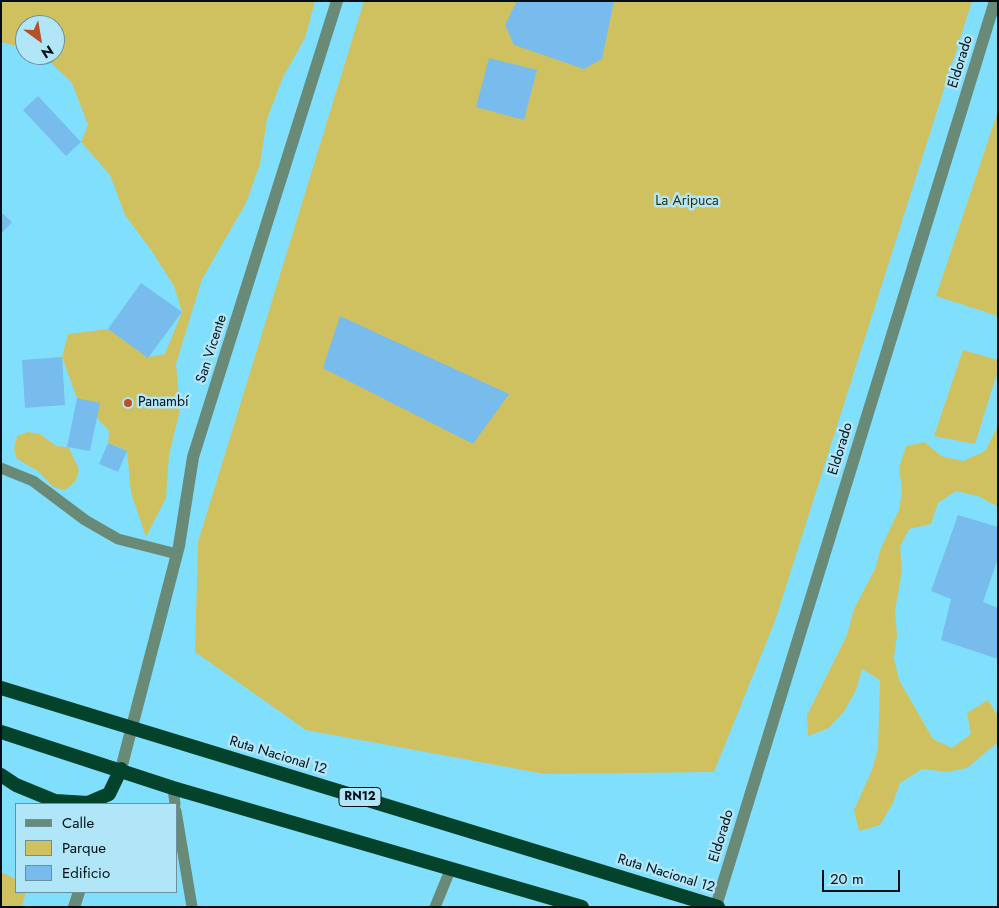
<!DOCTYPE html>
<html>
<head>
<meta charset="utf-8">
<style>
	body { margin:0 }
	#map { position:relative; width:999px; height:908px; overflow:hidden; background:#80dffd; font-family:Jost,sans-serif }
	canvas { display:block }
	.frame { position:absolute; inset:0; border:2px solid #000f15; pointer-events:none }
	.legend { position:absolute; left:15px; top:803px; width:162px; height:90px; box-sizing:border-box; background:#b1e6f8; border:1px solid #6a909d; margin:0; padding:6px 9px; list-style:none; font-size:15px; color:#000f15 }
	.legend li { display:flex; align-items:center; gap:10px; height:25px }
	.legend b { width:25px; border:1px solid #6a909d }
	.north { position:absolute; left:15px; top:15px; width:50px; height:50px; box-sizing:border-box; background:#b1e6f8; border:1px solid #6a909d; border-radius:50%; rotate:148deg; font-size:14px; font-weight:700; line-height:20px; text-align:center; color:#000f15 }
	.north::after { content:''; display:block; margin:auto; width:18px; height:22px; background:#b75028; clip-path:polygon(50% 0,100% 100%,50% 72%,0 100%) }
	.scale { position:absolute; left:822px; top:870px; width:78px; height:22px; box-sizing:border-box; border:2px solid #000f15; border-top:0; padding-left:6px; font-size:15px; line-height:18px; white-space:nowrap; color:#000f15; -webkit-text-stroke:4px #b1e6f8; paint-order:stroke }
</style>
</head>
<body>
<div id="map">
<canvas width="999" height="908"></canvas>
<div class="frame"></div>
<ul class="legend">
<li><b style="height:6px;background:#6a8a78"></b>Calle</li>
<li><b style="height:14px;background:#d0c160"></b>Parque</li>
<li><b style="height:14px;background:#77bced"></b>Edificio</li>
</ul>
<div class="north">N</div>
<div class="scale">20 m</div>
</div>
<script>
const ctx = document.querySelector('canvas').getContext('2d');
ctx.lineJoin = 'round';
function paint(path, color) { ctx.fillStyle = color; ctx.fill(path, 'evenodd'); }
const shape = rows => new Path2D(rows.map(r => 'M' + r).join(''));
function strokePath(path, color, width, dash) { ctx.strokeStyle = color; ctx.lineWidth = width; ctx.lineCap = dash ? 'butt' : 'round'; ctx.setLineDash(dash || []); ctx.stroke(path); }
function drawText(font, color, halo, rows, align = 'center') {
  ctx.font = font + ' Jost,sans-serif'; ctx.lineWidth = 5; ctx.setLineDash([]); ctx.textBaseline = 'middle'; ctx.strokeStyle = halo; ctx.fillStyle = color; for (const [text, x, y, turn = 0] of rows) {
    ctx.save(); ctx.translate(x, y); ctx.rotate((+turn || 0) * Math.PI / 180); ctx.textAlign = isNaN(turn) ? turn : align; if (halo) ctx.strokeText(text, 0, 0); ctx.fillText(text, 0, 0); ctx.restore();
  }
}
paint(shape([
	[1,1,315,1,305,38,283,77,267,119,260,164,246,203,202,279,176,364,180,410,169,455,166,498,146,537,131,493,127,451,108,443,109,431,77,398,62,357,68,334,108,329,148,357,165,354,182,312,174,286,151,250,125,215,110,175,81,142,88,125,72,83,43,55,55,55,55,25,25,25,25,48,1,42],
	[364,1,972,1,775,621,714,772,545,774,306,730,195,652,198,542],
	[998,111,998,316,936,296],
	[963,350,998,360,998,370,975,444,934,436],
	[998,426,998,507,978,496,956,491,938,503,931,524,909,529,900,547,902,570,895,611,897,635,894,658,899,680,933,739,952,748,971,734,967,713,988,700,998,716,998,742,967,768,947,772,922,769,900,783,893,803,880,825,859,831,854,810,872,770,878,748,880,680,862,669,856,690,845,710,829,728,808,736,807,715,847,635,854,609,875,569,881,548,899,510,902,490,899,468,906,446,925,442,941,456,963,461,985,451],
	[28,432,40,434,56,446,67,447,70,450,79,470,75,482,65,490,53,487,38,471,17,459,14,449,17,436],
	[1,872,16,879,16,892,26,892,22,907,1,907]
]), '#d0c160');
paint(shape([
	[517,1,614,1,602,59,584,69,514,45,505,25],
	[489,58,537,70,524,120,476,107],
	[38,96,81,142,66,156,23,110],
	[1,212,12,222,1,234],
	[141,283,182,312,148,358,108,329],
	[340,316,509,394,473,444,323,368],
	[62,357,65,405,25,408,22,360],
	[77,398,100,403,90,451,67,447],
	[108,443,127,451,118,472,99,464],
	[958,515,998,527,998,558,983,602,998,608,998,659,941,640,951,599,931,591]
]), '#77bced');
strokePath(shape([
	[1,468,33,481,85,520,118,539,177,554],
	[173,788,175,804],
	[176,811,192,907],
	[435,907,451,868]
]), '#6a8a78', 11);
strokePath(shape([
	[121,769,179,546,193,457,337,1],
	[716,906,995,1],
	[74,907,79,892]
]), '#6a8a78', 12);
strokePath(shape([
	[1,688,718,907],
	[1,732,173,788,582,907],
	[1,775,16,785,55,801,88,803,109,794,121,769]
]), '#04432b', 14);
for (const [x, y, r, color] of [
	[128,403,5,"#b75028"]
]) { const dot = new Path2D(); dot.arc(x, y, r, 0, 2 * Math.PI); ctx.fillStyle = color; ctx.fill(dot); strokePath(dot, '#b1e6f8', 2); }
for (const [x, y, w] of [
	[360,797,42]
]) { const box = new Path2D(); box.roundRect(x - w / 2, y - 9.5, w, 19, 4); ctx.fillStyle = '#b1e6f8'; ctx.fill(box); strokePath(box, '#000f15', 1); }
drawText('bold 12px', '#000f15', null, [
	["RN12",360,797]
]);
drawText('14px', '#000f15', '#b1e6f8', [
	["Eldorado",961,62,-73],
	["San Vicente",212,349,-72],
	["Eldorado",841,449,-73],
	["Ruta Nacional 12",278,756,17],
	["Eldorado",722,836,-73],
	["Ruta Nacional 12",666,874,17]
]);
drawText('14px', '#362f03', '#b1e6f8', [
	["La Aripuca",687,202]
]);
drawText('14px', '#000f15', '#b1e6f8', [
	["Panambí",138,403]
], 'left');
</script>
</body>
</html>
